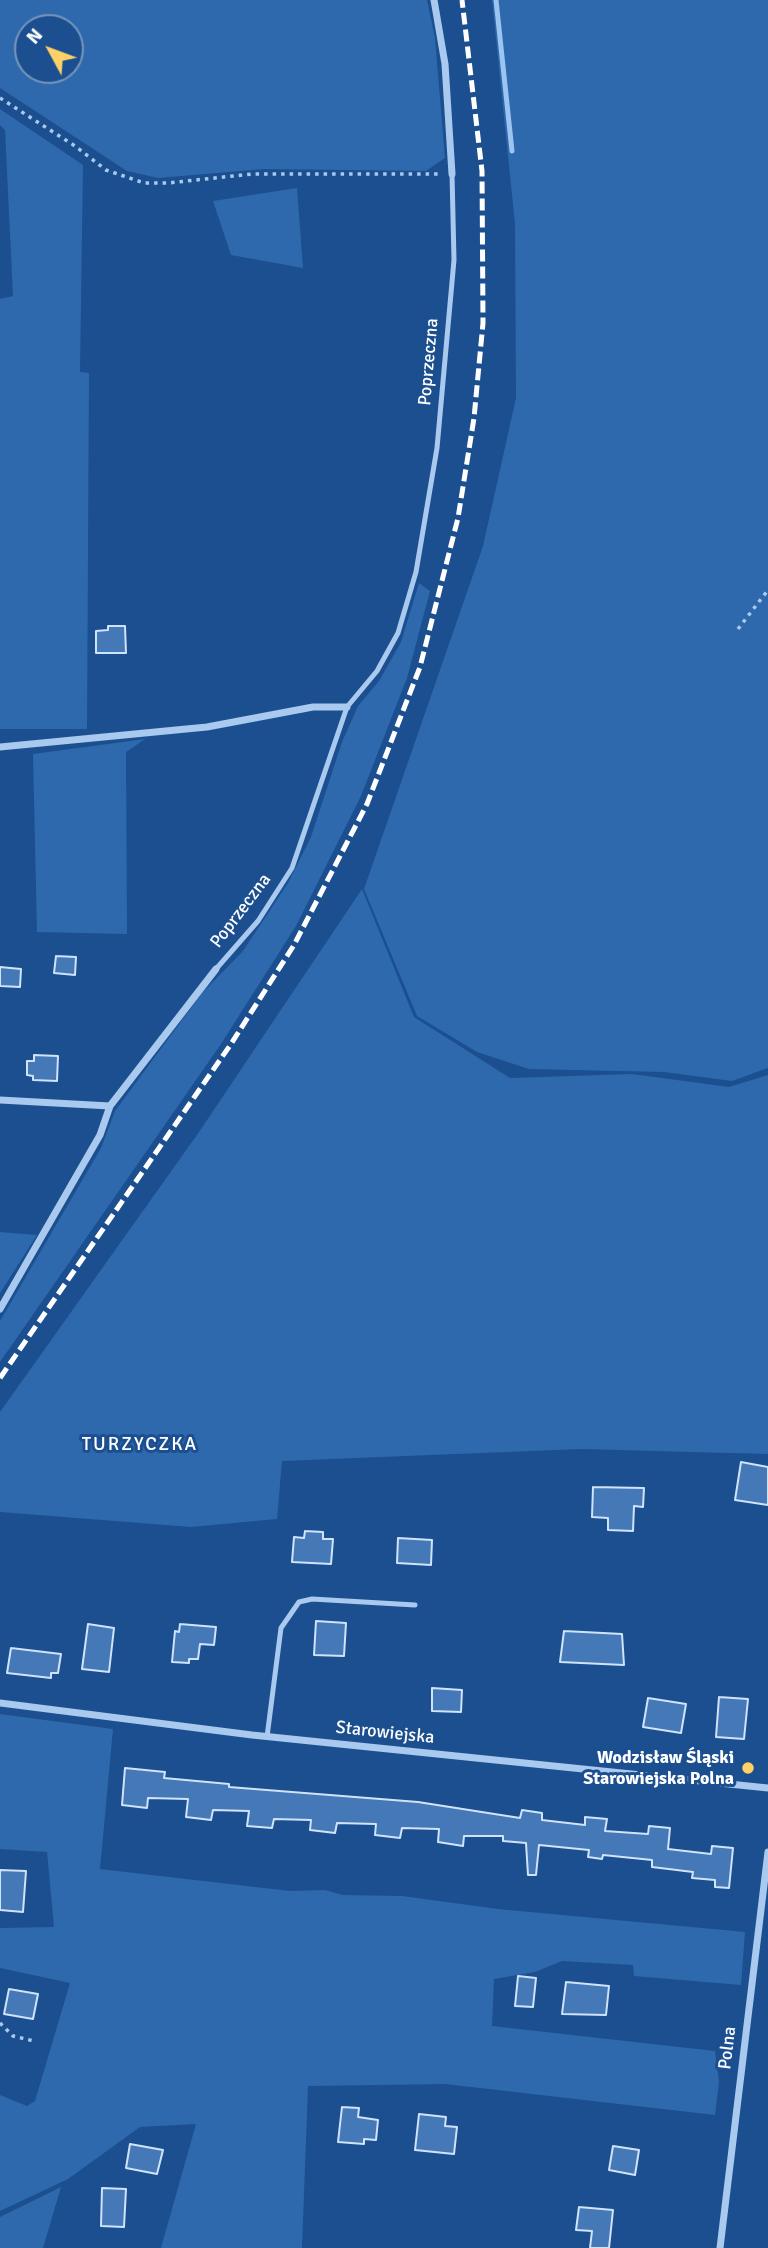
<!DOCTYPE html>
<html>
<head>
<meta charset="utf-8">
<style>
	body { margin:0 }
	#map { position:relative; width:768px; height:2248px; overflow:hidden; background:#1b4f8f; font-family:Signika,sans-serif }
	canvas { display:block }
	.north { position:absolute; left:14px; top:14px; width:70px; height:70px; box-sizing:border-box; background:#1b4f8f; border:2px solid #7695bc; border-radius:50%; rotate:311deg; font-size:19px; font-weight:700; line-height:28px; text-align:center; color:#fff }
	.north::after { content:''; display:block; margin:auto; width:24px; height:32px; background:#ffd166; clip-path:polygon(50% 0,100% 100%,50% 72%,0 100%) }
</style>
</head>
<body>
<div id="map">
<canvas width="768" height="2248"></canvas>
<div class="north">N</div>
</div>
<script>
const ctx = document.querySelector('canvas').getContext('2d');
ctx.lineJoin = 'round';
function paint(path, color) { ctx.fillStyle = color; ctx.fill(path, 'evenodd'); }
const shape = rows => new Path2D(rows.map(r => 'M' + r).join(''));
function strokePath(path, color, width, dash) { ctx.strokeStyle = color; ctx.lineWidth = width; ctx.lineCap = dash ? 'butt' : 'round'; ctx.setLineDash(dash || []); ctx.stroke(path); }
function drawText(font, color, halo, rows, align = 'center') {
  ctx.font = font + ' Signika,sans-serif'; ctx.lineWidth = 6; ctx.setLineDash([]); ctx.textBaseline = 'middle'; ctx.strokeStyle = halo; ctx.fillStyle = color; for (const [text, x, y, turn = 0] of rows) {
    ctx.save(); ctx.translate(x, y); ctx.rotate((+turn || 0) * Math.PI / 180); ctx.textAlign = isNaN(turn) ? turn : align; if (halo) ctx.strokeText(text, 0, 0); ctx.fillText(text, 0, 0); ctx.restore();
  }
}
paint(shape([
	[0,0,427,0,435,38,445,158,426,171,264,169,158,178,127,171,0,88],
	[28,28,70,28,70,70,28,70],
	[492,0,768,0,768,1068,732,1081,664,1072,529,1069,477,1052,417,1016,364,889,483,546,516,398,515,224],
	[0,109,83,165,80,372,89,373,87,729,0,729,0,299,13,296,5,130,0,125],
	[297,188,303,268,231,255,213,201],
	[419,583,430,591,407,678,361,796,296,926,221,1044,0,1362,0,1321,101,1148,115,1111,202,993,243,951,288,883,311,837,342,742,358,706,379,681,401,642],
	[145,739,126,752,127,934,37,932,33,754],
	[362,889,414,1017,510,1078,632,1074,729,1087,768,1075,768,1454,581,1449,282,1461,277,1519,191,1527,0,1512,0,1412,199,1132],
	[0,1232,37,1235,0,1293],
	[0,1714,113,1729,100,1869,290,1891,325,1890,343,1895,402,1896,498,1909,745,1932,741,1985,634,1976,633,1965,562,1961,535,1972,494,1979,492,2026,715,2051,719,2082,715,2115,445,2084,308,2086,302,2248,161,2248,196,2124,140,2127,68,2179,0,2211,0,2095,27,2106,35,2101,70,1983,0,1968,0,1928,54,1927,47,1852,0,1849],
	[61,2187,43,2248,0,2248,0,2217]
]), '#2e69ad');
strokePath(shape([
	[496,0,512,151]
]), '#9cc4f0', 5);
const building = shape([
	[108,626,125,626,126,653,96,653,96,631,108,630,108,626],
	[56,956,76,957,75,975,54,973,56,956],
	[0,967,21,969,20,987,0,986,0,967],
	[34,1055,58,1056,57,1081,33,1080,33,1076,27,1075,27,1061,34,1061,34,1055],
	[741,1462,768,1467,768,1505,735,1500,741,1462],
	[593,1487,644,1488,643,1507,634,1506,633,1531,608,1530,608,1518,592,1517,593,1487],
	[305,1531,323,1532,323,1539,333,1539,331,1564,292,1562,294,1537,304,1538,305,1531],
	[398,1538,432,1540,431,1565,397,1563,398,1538],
	[316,1621,346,1623,344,1656,314,1655,316,1621],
	[88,1624,114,1628,109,1672,82,1669,88,1624],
	[180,1624,216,1627,214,1645,200,1644,198,1659,189,1659,189,1663,172,1662,175,1631,179,1632,180,1624],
	[564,1631,622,1634,624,1665,560,1662,564,1631],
	[11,1648,61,1654,58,1673,51,1673,51,1678,7,1673,11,1648],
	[432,1688,462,1690,461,1712,432,1711,432,1688],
	[719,1697,748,1699,744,1739,716,1737,719,1697],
	[648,1698,686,1704,681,1733,643,1727,648,1698],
	[125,1768,165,1772,164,1778,229,1784,229,1787,418,1802,520,1818,522,1810,542,1813,542,1820,585,1825,585,1817,607,1819,605,1831,648,1834,649,1826,670,1828,668,1849,711,1854,712,1846,733,1848,729,1888,715,1887,715,1880,692,1878,693,1872,652,1867,652,1860,603,1855,602,1859,588,1857,589,1850,539,1845,536,1875,528,1875,526,1843,503,1841,503,1836,464,1836,463,1846,438,1842,439,1829,402,1828,400,1838,375,1835,376,1824,337,1823,335,1833,310,1830,311,1820,274,1819,272,1828,247,1826,249,1811,213,1810,211,1820,186,1817,188,1799,148,1798,147,1808,122,1805,125,1768],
	[0,1870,26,1871,23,1912,0,1910,0,1870],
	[518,1976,536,1978,533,2007,515,2006,518,1976],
	[566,1982,609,1986,606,2015,562,2014,566,1982],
	[9,1989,38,1994,33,2019,4,2014,9,1989],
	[342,2107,359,2108,358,2117,378,2120,376,2140,364,2139,364,2144,338,2142,342,2107],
	[419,2114,446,2117,445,2126,457,2127,454,2154,415,2150,419,2114],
	[130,2144,163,2150,157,2174,126,2168,130,2144],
	[613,2146,639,2150,635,2175,609,2170,613,2146],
	[102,2188,126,2189,124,2227,101,2226,102,2188],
	[579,2207,613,2210,609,2248,590,2248,592,2231,576,2230,579,2207]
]);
paint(building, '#4478b7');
strokePath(building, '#cfe3fa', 2);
strokePath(shape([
	[0,98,75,146,106,170,144,183,168,183,252,174,439,174],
	[738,629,768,590],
	[0,2023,13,2036,34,2041]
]), '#a9c9ee', 3.5, [3.5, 5]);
strokePath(shape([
	[216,969,258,921,292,868,347,707,377,671,398,633,416,572,437,448,454,260,452,174],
	[267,1737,281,1628,299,1602,312,1599,415,1605]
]), '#a9c9ee', 5);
strokePath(shape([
	[434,0,445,64,452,174],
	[0,747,207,727,313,707,347,707],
	[0,1100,110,1106],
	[0,1309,100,1135,110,1106,216,969],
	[0,1703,252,1735,768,1788],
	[720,2248,768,1852]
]), '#a9c9ee', 7);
strokePath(shape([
	[0,1378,231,1044,294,945,367,804,420,667,458,518,474,418,483,323,482,171,462,0]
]), '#fff', 5, [12, 5]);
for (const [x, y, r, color] of [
	[748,1768,7,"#ffd166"]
]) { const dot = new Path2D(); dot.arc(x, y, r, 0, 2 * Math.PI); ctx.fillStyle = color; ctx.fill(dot); strokePath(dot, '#1b4f8f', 2.5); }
drawText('18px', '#fff', '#1b4f8f', [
	["Poprzeczna",429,362,-85],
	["Poprzeczna",241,911,-53],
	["Starowiejska",385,1733,6],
	["Polna",728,2048,-83]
]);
drawText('bold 18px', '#fff', '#1b4f8f', [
	["Wodzisław Śląski",734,1758],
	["Starowiejska Polna",734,1779]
], 'right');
ctx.letterSpacing = '2px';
drawText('19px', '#fff', '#1b4f8f', [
	["TURZYCZKA",140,1445]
]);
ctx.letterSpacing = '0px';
</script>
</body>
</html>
